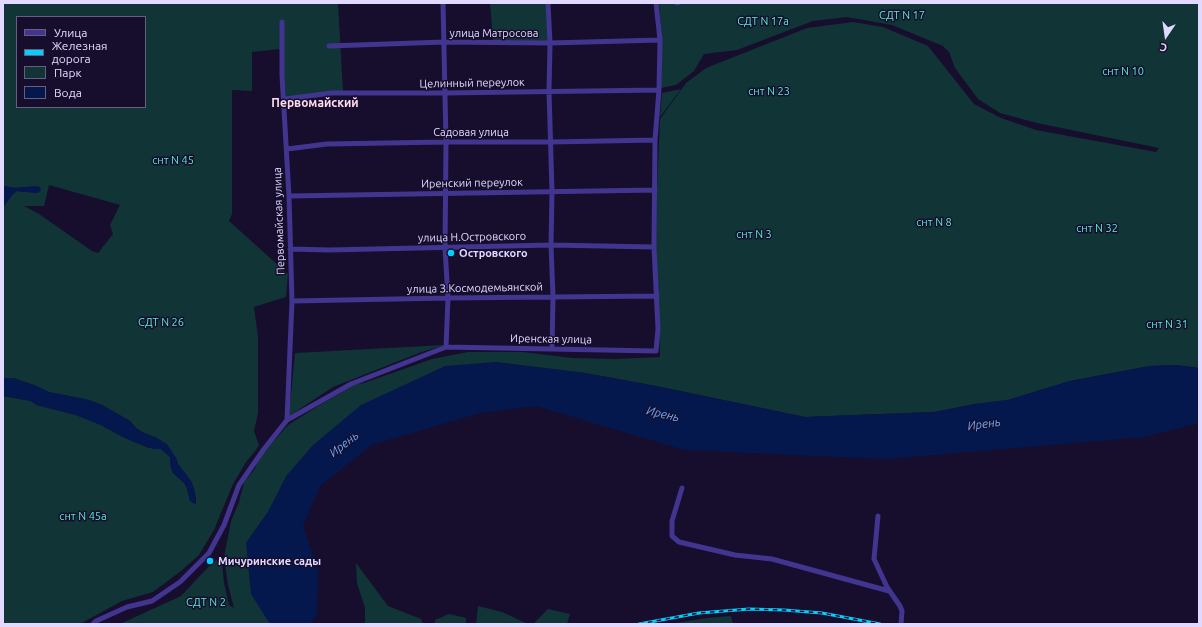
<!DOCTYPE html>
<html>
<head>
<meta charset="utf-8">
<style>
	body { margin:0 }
	#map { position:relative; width:1202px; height:627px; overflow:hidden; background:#160e2c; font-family:Ubuntu,sans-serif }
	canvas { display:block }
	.frame { position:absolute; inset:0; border:4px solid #e1d9ff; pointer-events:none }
	.legend { position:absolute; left:16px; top:16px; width:130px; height:92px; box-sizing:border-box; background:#160e2c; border:1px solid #675f80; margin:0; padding:5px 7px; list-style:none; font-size:12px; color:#e1d9ff }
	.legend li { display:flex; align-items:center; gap:8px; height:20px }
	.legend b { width:20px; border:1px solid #675f80 }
	.north { position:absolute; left:1146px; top:16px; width:40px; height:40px; -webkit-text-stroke:3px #160e2c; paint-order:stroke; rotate:193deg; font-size:11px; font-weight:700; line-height:16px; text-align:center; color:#e1d9ff }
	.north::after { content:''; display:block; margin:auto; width:14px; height:18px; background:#e1d9ff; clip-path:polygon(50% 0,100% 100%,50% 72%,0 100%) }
</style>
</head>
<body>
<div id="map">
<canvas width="1202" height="627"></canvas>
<div class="frame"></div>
<ul class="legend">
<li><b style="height:5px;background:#413590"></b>Улица</li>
<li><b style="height:5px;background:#05cdff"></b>Железная дорога</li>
<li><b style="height:11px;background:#113437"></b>Парк</li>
<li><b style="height:11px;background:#05184e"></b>Вода</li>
</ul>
<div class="north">С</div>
</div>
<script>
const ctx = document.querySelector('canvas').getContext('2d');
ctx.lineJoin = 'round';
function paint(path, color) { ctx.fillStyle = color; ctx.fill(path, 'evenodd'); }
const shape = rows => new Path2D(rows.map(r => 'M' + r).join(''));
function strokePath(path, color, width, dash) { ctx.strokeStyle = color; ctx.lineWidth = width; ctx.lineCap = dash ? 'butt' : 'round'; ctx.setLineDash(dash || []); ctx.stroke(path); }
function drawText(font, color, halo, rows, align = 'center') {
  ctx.font = font + ' Ubuntu,sans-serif'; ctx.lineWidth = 3; ctx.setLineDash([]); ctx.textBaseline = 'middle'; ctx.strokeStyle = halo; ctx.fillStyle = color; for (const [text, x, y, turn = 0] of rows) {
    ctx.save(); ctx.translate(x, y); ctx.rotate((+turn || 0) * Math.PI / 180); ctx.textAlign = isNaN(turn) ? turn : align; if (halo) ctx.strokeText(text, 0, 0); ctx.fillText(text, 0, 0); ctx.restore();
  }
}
paint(shape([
	[3,3,338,3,343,91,286,97,284,75,280,49,252,52,252,91,232,90,232,214,229,221,288,274,286,297,254,307,258,337,258,413,254,431,259,445,256,450,246,462,233,484,214,530,199,555,181,571,153,592,122,601,80,624,3,624,3,396,31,401,37,405,76,415,101,425,121,436,134,442,149,448,161,449,170,457,171,468,173,473,184,483,187,488,190,501,193,503,196,504,196,498,194,489,191,481,178,464,176,458,157,438,142,432,136,428,130,421,102,405,89,400,49,392,34,385,13,378,3,379,3,207,13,194,17,191,38,193,25,187,16,188,3,186],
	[17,17,145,17,145,107,17,107],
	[49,185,120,205,110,225,113,234,98,253,92,251,39,214,24,206,44,206],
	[490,3,546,3,548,41,493,40],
	[659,3,673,3,679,6,680,3,1199,3,1199,368,1176,365,1150,366,1070,381,1008,400,975,404,934,412,805,417,656,386,585,373,495,362,287,475,268,512,246,543,270,624,120,624,181,596,213,562,219,559,222,563,224,583,229,605,234,608,228,585,224,557,231,521,239,502,244,482,254,470,262,454,288,425,318,406,356,384,364,383,432,359,468,352,523,352,572,358,615,359,660,357,656,246,657,190,660,119,686,83,706,68,807,28,853,22,883,27,928,46,974,104,1001,118,1036,130,1156,152,1159,148,1037,123,1000,113,978,99,955,68,949,52,943,46,892,25,847,17,813,21,737,50,704,54,694,71,676,85,661,88,662,40],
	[681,89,660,117,662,93],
	[444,345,419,353,333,387,289,416,295,353],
	[356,563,388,606,421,619,423,624,365,624,365,608,357,583],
	[478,606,502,612,528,624,476,624],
	[548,609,570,614,567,624,533,624],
	[449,614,466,618,466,624,435,624,435,620],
	[731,616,733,624,670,624,707,618]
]), '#113437');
paint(shape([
	[3,186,16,188,25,187,36,186,40,187,41,191,38,193,17,191,13,194,3,207],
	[495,362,585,373,656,386,805,417,934,412,975,404,1008,400,1070,381,1150,366,1176,365,1199,368,1199,423,1144,437,887,459,684,450,536,406,481,413,373,444,320,486,303,526,318,570,317,615,312,621,313,624,270,624,251,594,246,543,268,512,287,475,313,445,361,405,445,366],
	[5,378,13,378,34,385,49,392,89,400,102,405,130,421,136,428,142,432,157,438,167,444,171,450,176,458,178,464,191,481,194,489,196,504,195,504,190,501,187,488,184,483,173,473,171,468,170,457,161,449,155,449,134,442,121,436,101,425,76,415,37,405,31,401,3,396,3,379]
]), '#05184e');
strokePath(shape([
	[443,3,446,142,445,248,448,298,446,347],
	[548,3,550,43,549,91,552,192,551,245,553,297,552,349],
	[677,3,678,3],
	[282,22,282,75,289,196,292,301,287,420],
	[329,46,444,42,550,43,660,40],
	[285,99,332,93,445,93,659,90],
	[287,149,327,144,446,142,551,142,655,140],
	[289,196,655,190],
	[290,249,329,250,551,245,654,247],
	[292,301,448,298,657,296],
	[682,488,672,521,672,536,679,542,735,555,772,559,889,591],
	[878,516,874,559,887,587,900,606,902,611,901,624],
	[93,624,96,621,127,607,152,601,180,582,209,553,224,525,239,485,264,449,287,420,351,384,446,347,656,351,658,329,654,247,655,140,659,90,660,40,656,3]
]), '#413590', 5);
const rail = shape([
	[639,624,699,613,749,609,784,610,822,613,880,624]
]);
strokePath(rail, '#05cdff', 3);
strokePath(rail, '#160e2c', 1.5, [4.5]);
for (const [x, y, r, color] of [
	[451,253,4,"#05cdff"],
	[210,561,4,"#05cdff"]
]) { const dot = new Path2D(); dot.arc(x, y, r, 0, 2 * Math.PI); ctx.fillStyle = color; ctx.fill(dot); strokePath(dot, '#160e2c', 1.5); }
drawText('11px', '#58ecd6', '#160e2c', [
	["СДТ N 17",902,15],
	["СДТ N 17а",763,21],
	["снт N 10",1123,71],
	["снт N 23",769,91],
	["снт N 45",173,160],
	["снт N 8",934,222],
	["снт N 32",1097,228],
	["снт N 3",754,234],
	["СДТ N 26",161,322],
	["снт N 31",1167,324],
	["снт N 45а",83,516],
	["СДТ N 2",206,602]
]);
drawText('11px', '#e1d9ff', '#160e2c', [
	["улица Матросова",494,33],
	["Целинный переулок",472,83,-1],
	["Садовая улица",471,132],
	["Иренский переулок",472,183,-1],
	["Первомайская улица",279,221,-92],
	["улица Н.Островского",472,237,-1],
	["улица З.Космодемьянской",475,288,-1],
	["Иренская улица",551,339,1]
]);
drawText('bold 11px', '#e1d9ff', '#160e2c', [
	["Островского",459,253],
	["Мичуринские сады",218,561]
], 'left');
drawText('bold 12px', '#ffdbee', '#160e2c', [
	["Первомайский",315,103]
]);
drawText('italic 12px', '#67a9ff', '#160e2c', [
	["Ирень",663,414,13],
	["Ирень",984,424,-8],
	["Ирень",344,444,-38]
]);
</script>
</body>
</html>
